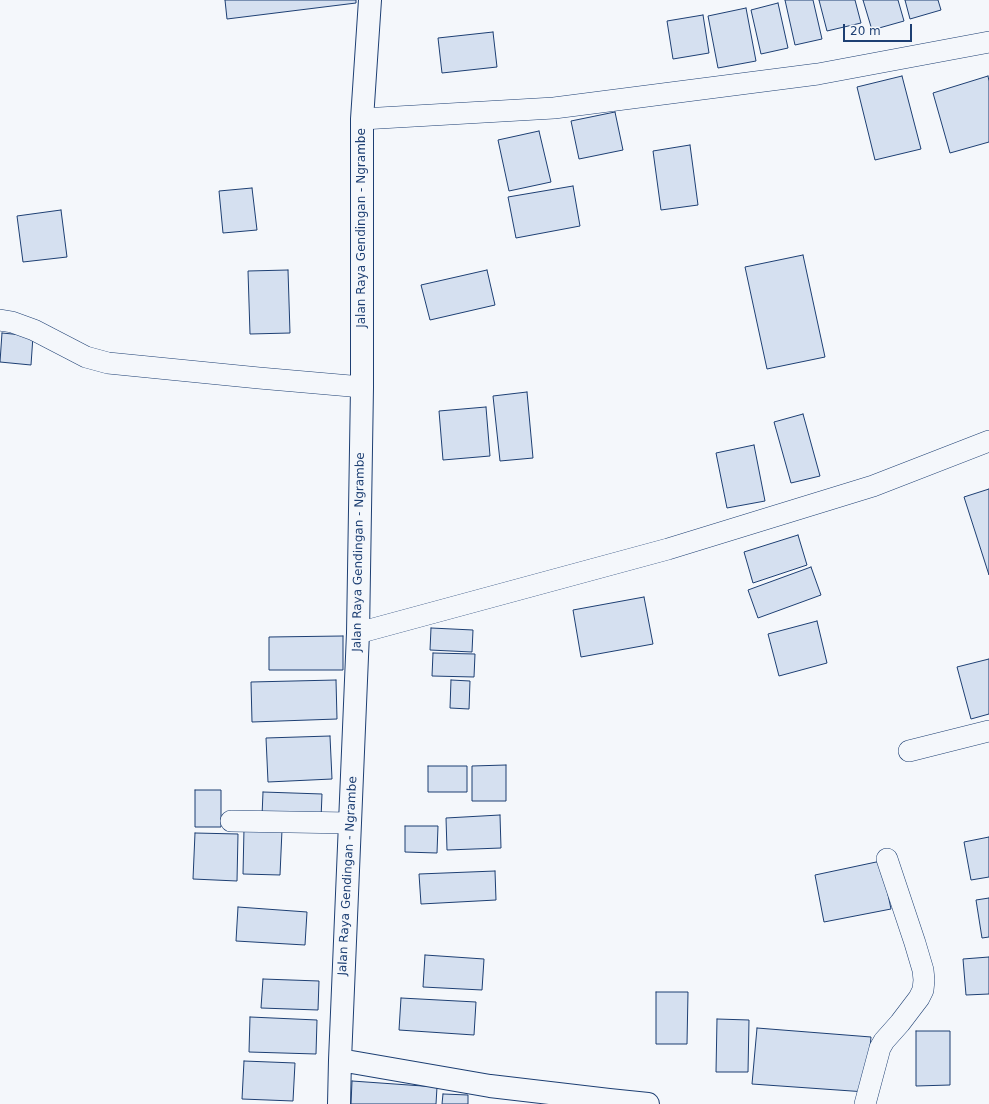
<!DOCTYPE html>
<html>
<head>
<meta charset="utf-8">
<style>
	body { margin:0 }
	#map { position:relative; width:989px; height:1104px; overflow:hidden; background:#f4f7fb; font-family:"DejaVu Sans",sans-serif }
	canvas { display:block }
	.scale { position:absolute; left:843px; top:24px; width:69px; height:18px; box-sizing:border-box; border:2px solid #1d3f73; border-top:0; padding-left:5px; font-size:12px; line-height:14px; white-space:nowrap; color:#1d3f73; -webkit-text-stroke:3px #f4f7fb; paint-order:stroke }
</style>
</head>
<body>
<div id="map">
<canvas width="989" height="1104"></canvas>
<div class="scale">20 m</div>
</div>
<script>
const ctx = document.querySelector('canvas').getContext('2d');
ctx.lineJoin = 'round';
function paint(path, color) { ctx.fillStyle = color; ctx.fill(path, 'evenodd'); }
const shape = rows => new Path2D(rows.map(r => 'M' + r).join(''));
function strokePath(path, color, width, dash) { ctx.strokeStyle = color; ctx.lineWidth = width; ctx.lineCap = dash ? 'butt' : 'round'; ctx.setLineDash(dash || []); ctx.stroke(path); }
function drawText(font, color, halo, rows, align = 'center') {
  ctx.font = font + ' "DejaVu Sans",sans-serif'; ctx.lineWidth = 3; ctx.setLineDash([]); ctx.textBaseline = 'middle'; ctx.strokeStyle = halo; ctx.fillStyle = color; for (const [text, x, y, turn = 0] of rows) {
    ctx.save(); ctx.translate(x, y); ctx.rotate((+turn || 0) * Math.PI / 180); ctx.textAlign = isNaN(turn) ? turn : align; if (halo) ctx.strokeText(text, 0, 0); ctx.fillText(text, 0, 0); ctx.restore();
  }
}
const building = shape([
	[225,0,356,0,356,3,227,19,225,0],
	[785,0,813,0,822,39,795,45,785,0],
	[819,0,855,0,861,23,827,31,819,0],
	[863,0,898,0,904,21,872,30,863,0],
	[905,0,938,0,941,10,910,19,905,0],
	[778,3,788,48,761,54,751,10,778,3],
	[746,8,756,61,718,68,708,16,746,8],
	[703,15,709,53,673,59,667,21,703,15],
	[493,32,497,67,442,73,438,38,493,32],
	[902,76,921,149,875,160,857,87,902,76],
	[988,76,989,81,989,142,950,153,933,93,988,76],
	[615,112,623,150,579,159,571,121,615,112],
	[539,131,551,182,509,191,498,140,539,131],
	[690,145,698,205,661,210,653,151,690,145],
	[573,186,580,226,516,238,508,197,573,186],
	[252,188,257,230,223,233,219,191,252,188],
	[61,210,67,257,23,262,17,216,61,210],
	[803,255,825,357,767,369,745,267,803,255],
	[288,270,290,333,250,334,248,271,288,270],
	[487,270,495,305,430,320,421,285,487,270],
	[2,333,33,336,31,365,0,362,2,333],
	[527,392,533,458,500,461,493,396,527,392],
	[486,407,490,456,443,460,439,411,486,407],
	[803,414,820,476,791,483,774,422,803,414],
	[754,445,765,501,727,508,716,453,754,445],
	[989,489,989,575,964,497,989,489],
	[798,535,807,565,753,583,744,552,798,535],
	[811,567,821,595,758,618,748,590,811,567],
	[644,597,653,644,581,657,573,610,644,597],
	[817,621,827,663,779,676,768,634,817,621],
	[431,628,473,630,472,652,430,650,431,628],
	[343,636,343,670,269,670,269,637,343,636],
	[433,653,475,654,474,677,432,676,433,653],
	[989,659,989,714,971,719,957,667,989,659],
	[336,680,337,719,252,722,251,682,336,680],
	[451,680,470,681,469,709,450,708,451,680],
	[330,736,332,779,268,782,266,738,330,736],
	[506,765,506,801,472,801,472,766,506,765],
	[428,766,467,766,467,792,428,792,428,766],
	[195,790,221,790,221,827,195,827,195,790],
	[263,792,322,794,321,819,262,816,263,792],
	[500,815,501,848,447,850,446,818,500,815],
	[405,826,438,826,437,853,405,852,405,826],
	[244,829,282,830,280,875,243,874,244,829],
	[195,833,238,834,237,881,193,879,195,833],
	[989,837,989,877,971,880,964,842,989,837],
	[881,861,891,909,824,922,815,875,881,861],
	[495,871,496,900,421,904,419,874,495,871],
	[989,898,989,937,982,938,976,900,989,898],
	[238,907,307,912,305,945,236,941,238,907],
	[425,955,484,959,482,990,423,987,425,955],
	[989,957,989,994,966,995,963,959,989,957],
	[263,979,319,981,318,1010,261,1008,263,979],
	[656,992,688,992,687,1044,656,1044,656,992],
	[401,998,476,1002,474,1035,399,1030,401,998],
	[250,1017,317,1020,316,1054,249,1052,250,1017],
	[717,1019,749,1020,748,1072,716,1072,717,1019],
	[757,1028,871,1037,866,1092,752,1084,757,1028],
	[916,1031,950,1031,950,1085,916,1086,916,1031],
	[244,1061,295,1063,293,1101,242,1099,244,1061],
	[352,1081,437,1087,436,1104,351,1104,352,1081],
	[443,1094,468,1095,468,1104,442,1104,443,1094]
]);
paint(building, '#d5e0f0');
strokePath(building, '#1d3f73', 1);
const street = shape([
	[362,119,554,108,818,74,989,42],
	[0,320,12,322,34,330,86,357,108,363,259,378,362,387],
	[358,633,668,549,873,486,989,441],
	[909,751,989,731],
	[231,821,350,823],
	[865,1104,880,1048,884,1041,900,1023,919,998,923,990,924,980,923,970,915,943,887,859]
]);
const secondary = shape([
	[340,1060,490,1086,609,1100,648,1104],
	[339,1104,340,1060,358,633,362,387,362,119,370,0]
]);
strokePath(street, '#1d3f73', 22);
strokePath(secondary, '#1d3f73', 24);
strokePath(street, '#f4f7fb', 21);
strokePath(secondary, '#f4f7fb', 22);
drawText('12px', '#1d3f73', '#f4f7fb', [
	["Jalan Raya Gendingan - Ngrambe",362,228,-90],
	["Jalan Raya Gendingan - Ngrambe",359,552,-89],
	["Jalan Raya Gendingan - Ngrambe",348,876,-87]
]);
</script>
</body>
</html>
